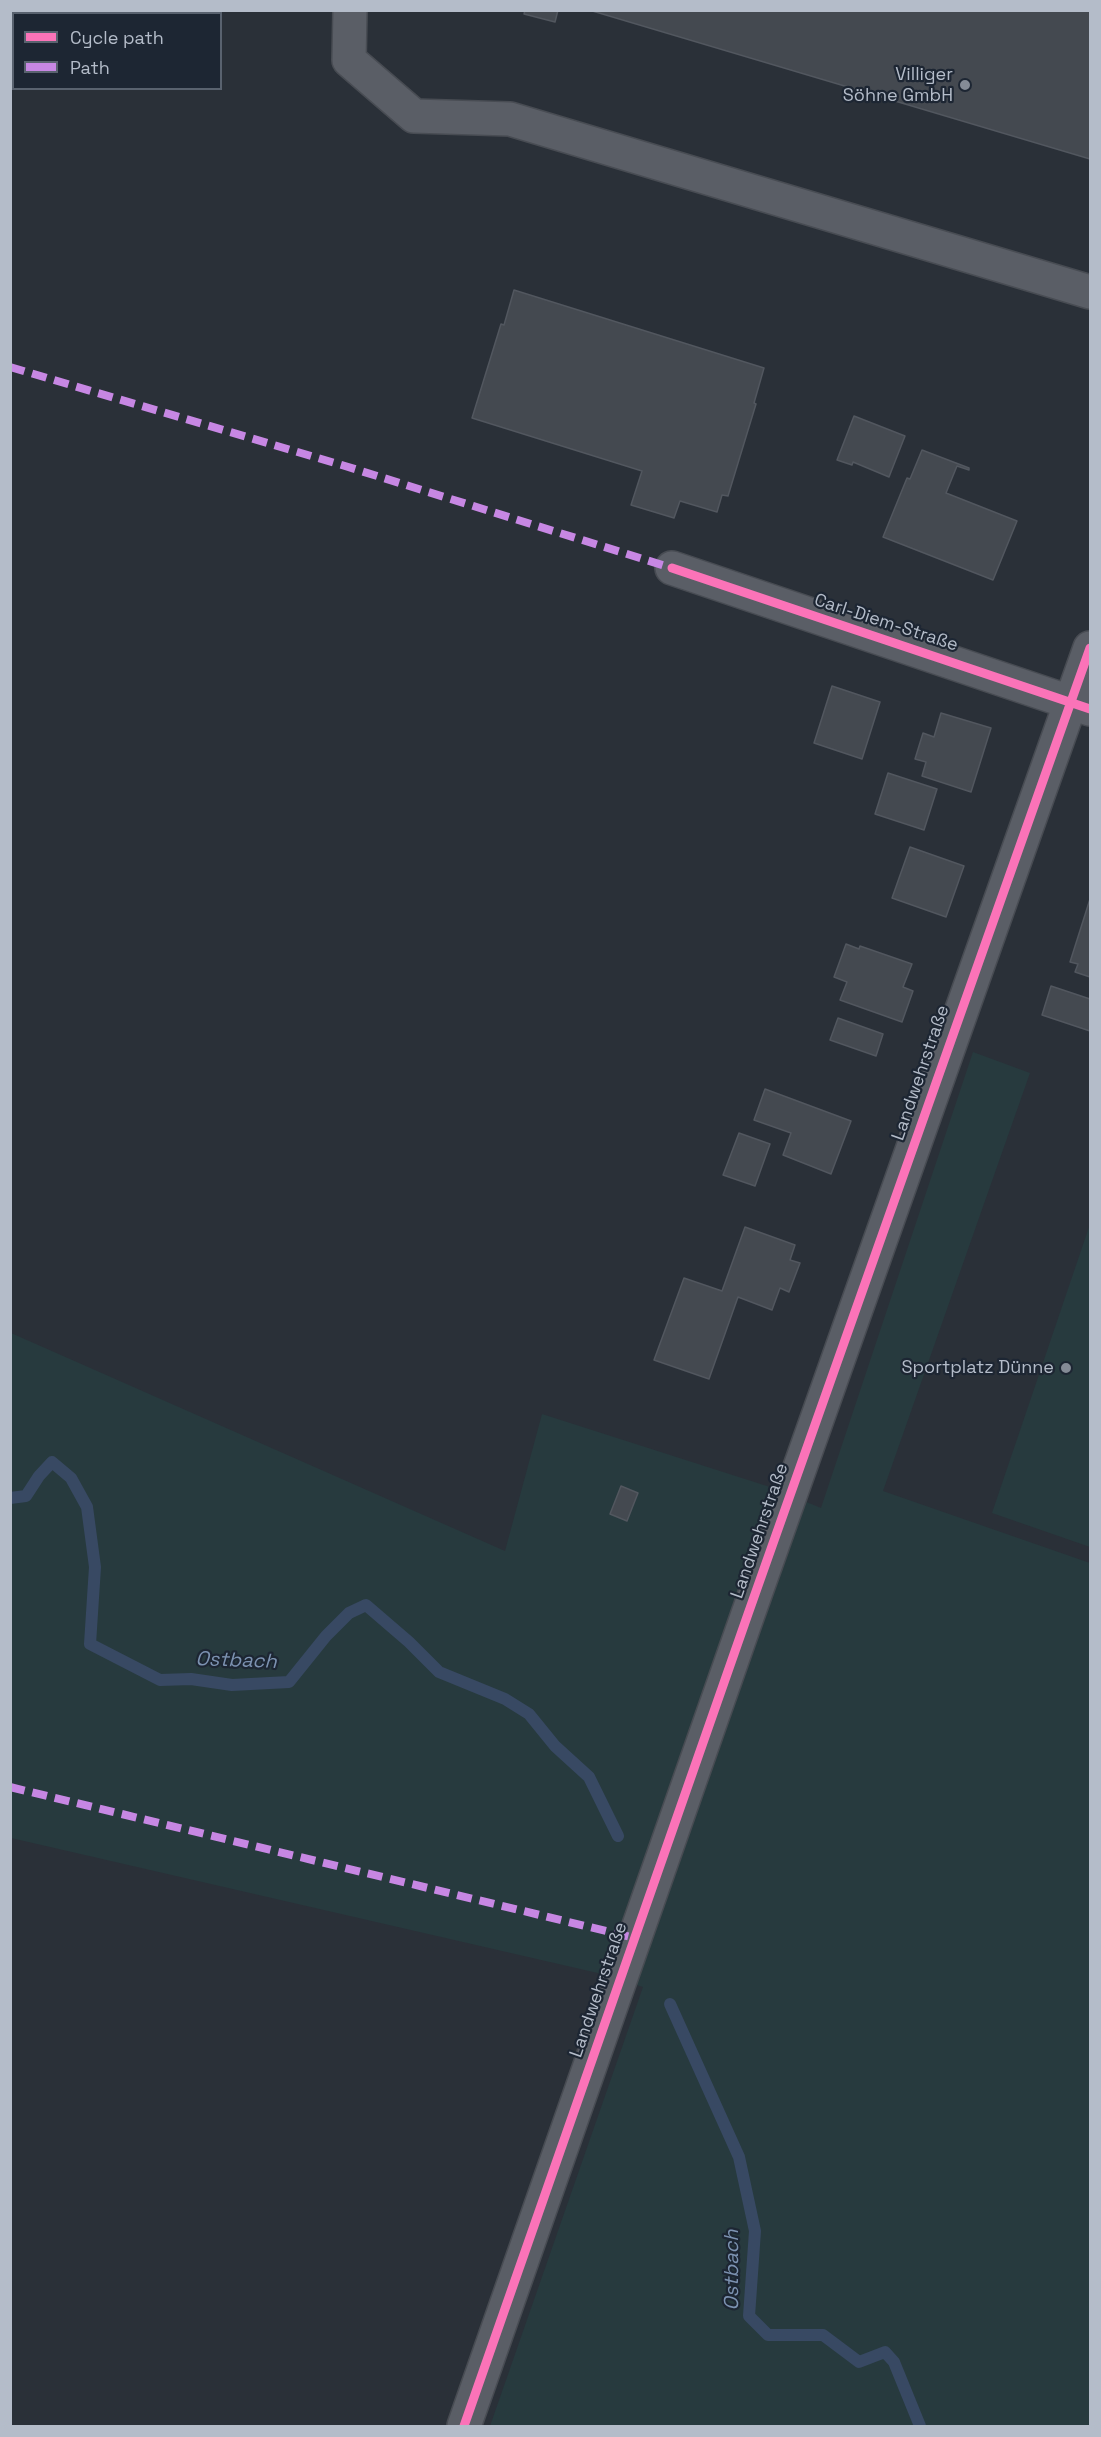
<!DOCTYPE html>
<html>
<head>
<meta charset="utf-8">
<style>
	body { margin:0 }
	#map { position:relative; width:1101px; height:2437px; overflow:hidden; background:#2a3038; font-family:"Space Grotesk",sans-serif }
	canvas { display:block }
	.frame { position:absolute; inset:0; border:12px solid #b4bcc9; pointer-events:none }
	.legend { position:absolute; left:12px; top:12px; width:210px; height:78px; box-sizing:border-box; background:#1d2633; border:2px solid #59626f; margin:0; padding:8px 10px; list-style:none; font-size:18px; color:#b4bcc9 }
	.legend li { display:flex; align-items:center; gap:12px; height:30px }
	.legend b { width:30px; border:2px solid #59626f }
</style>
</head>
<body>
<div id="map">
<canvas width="1101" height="2437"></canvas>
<div class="frame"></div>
<ul class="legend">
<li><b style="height:8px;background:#fb73b8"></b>Cycle path</li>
<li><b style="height:8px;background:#c787e3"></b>Path</li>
</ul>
</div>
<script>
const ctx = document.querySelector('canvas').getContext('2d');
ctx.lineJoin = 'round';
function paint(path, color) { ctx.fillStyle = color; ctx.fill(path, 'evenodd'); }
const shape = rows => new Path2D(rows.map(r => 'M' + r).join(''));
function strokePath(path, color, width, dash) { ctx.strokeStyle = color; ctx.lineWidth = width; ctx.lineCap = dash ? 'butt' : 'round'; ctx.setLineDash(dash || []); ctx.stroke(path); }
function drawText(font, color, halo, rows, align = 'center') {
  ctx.font = font + ' "Space Grotesk",sans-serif'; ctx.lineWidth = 4.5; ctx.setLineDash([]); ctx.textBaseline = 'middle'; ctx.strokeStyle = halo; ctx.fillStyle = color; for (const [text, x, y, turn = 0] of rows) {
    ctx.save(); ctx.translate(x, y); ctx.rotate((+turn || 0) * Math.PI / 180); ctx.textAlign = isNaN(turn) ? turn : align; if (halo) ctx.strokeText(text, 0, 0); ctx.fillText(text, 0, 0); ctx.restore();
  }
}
paint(shape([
	[973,1052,1030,1073,883,1491,1090,1563,1090,2426,490,2426,643,1987,602,1974,11,1838,11,1333,505,1551,542,1414,770,1487,821,1508],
	[1090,1224,1090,1547,992,1513]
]), '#273a3e');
strokePath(shape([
	[10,1498,26,1496,39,1476,52,1462,71,1478,87,1507,95,1567,90,1644,160,1680,191,1679,232,1685,289,1682,326,1636,349,1613,366,1605,409,1642,439,1672,505,1699,529,1714,555,1746,589,1777,618,1836],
	[670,2004,739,2157,755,2231,749,2316,768,2335,823,2335,859,2362,885,2352,894,2362,920,2426]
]), '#384963', 12);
const building = shape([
	[525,10,558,10,555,22,524,14,525,10],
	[589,10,1090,10,1090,159,589,10],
	[514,290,764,368,754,403,756,404,728,496,722,495,717,512,680,501,674,518,631,505,642,471,472,418,501,324,504,325,514,290],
	[854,416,905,436,889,477,853,462,852,465,837,460,854,416],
	[922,450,969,468,969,470,957,466,946,493,1017,521,993,580,883,537,907,478,910,479,922,450],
	[832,686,880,702,862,759,814,743,832,686],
	[941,713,991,728,971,792,922,776,926,762,915,759,923,733,934,737,941,713],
	[888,773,937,789,924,830,875,814,888,773],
	[910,847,964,866,946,917,892,898,910,847],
	[1090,899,1090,977,1075,972,1078,964,1070,962,1090,899],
	[846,944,859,949,860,946,912,964,903,987,913,991,902,1022,840,1000,847,982,834,977,846,944],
	[1051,986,1090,999,1090,1031,1042,1015,1051,986],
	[838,1018,883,1034,876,1056,830,1040,838,1018],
	[765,1089,851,1121,831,1174,783,1155,791,1133,754,1120,765,1089],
	[739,1133,770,1144,755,1186,723,1175,739,1133],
	[745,1227,795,1245,790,1260,800,1263,789,1292,780,1288,772,1310,738,1297,709,1379,654,1360,684,1278,722,1291,745,1227],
	[621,1486,638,1493,627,1521,610,1514,621,1486]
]);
paint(building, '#444950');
strokePath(building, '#52575f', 1.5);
const minor = shape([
	[350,10,349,60,414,116,510,119,1090,292],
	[672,568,1090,709],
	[464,2426,748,1614,1090,648]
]);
strokePath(minor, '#484c53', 36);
strokePath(minor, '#5a5e66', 33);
strokePath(shape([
	[10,367,345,466,672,568],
	[10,1787,635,1938]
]), '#c787e3', 8, [15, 8]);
strokePath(shape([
	[672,568,1090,709],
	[464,2426,748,1614,1090,648]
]), '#fb73b8', 9);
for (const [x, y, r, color] of [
	[965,85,6,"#848b96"],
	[1066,1368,6,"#848b96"]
]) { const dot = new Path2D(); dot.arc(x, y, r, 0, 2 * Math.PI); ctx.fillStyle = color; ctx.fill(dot); strokePath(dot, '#1d2633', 2); }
drawText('18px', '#b4bcc9', '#1d2633', [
	["Villiger",953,75],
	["Söhne GmbH",953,96],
	["Sportplatz Dünne",1054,1368]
], 'right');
drawText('18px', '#b4bcc9', '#1d2633', [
	["Carl-Diem-Straße",886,623,18],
	["Landwehrstraße",921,1073,-71],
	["Landwehrstraße",760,1531,-71],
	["Landwehrstraße",599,1990,-71]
]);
drawText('italic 20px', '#7c92b1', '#1d2633', [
	["Ostbach",236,1661,2],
	["Ostbach",733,2270,-90]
]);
</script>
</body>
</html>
